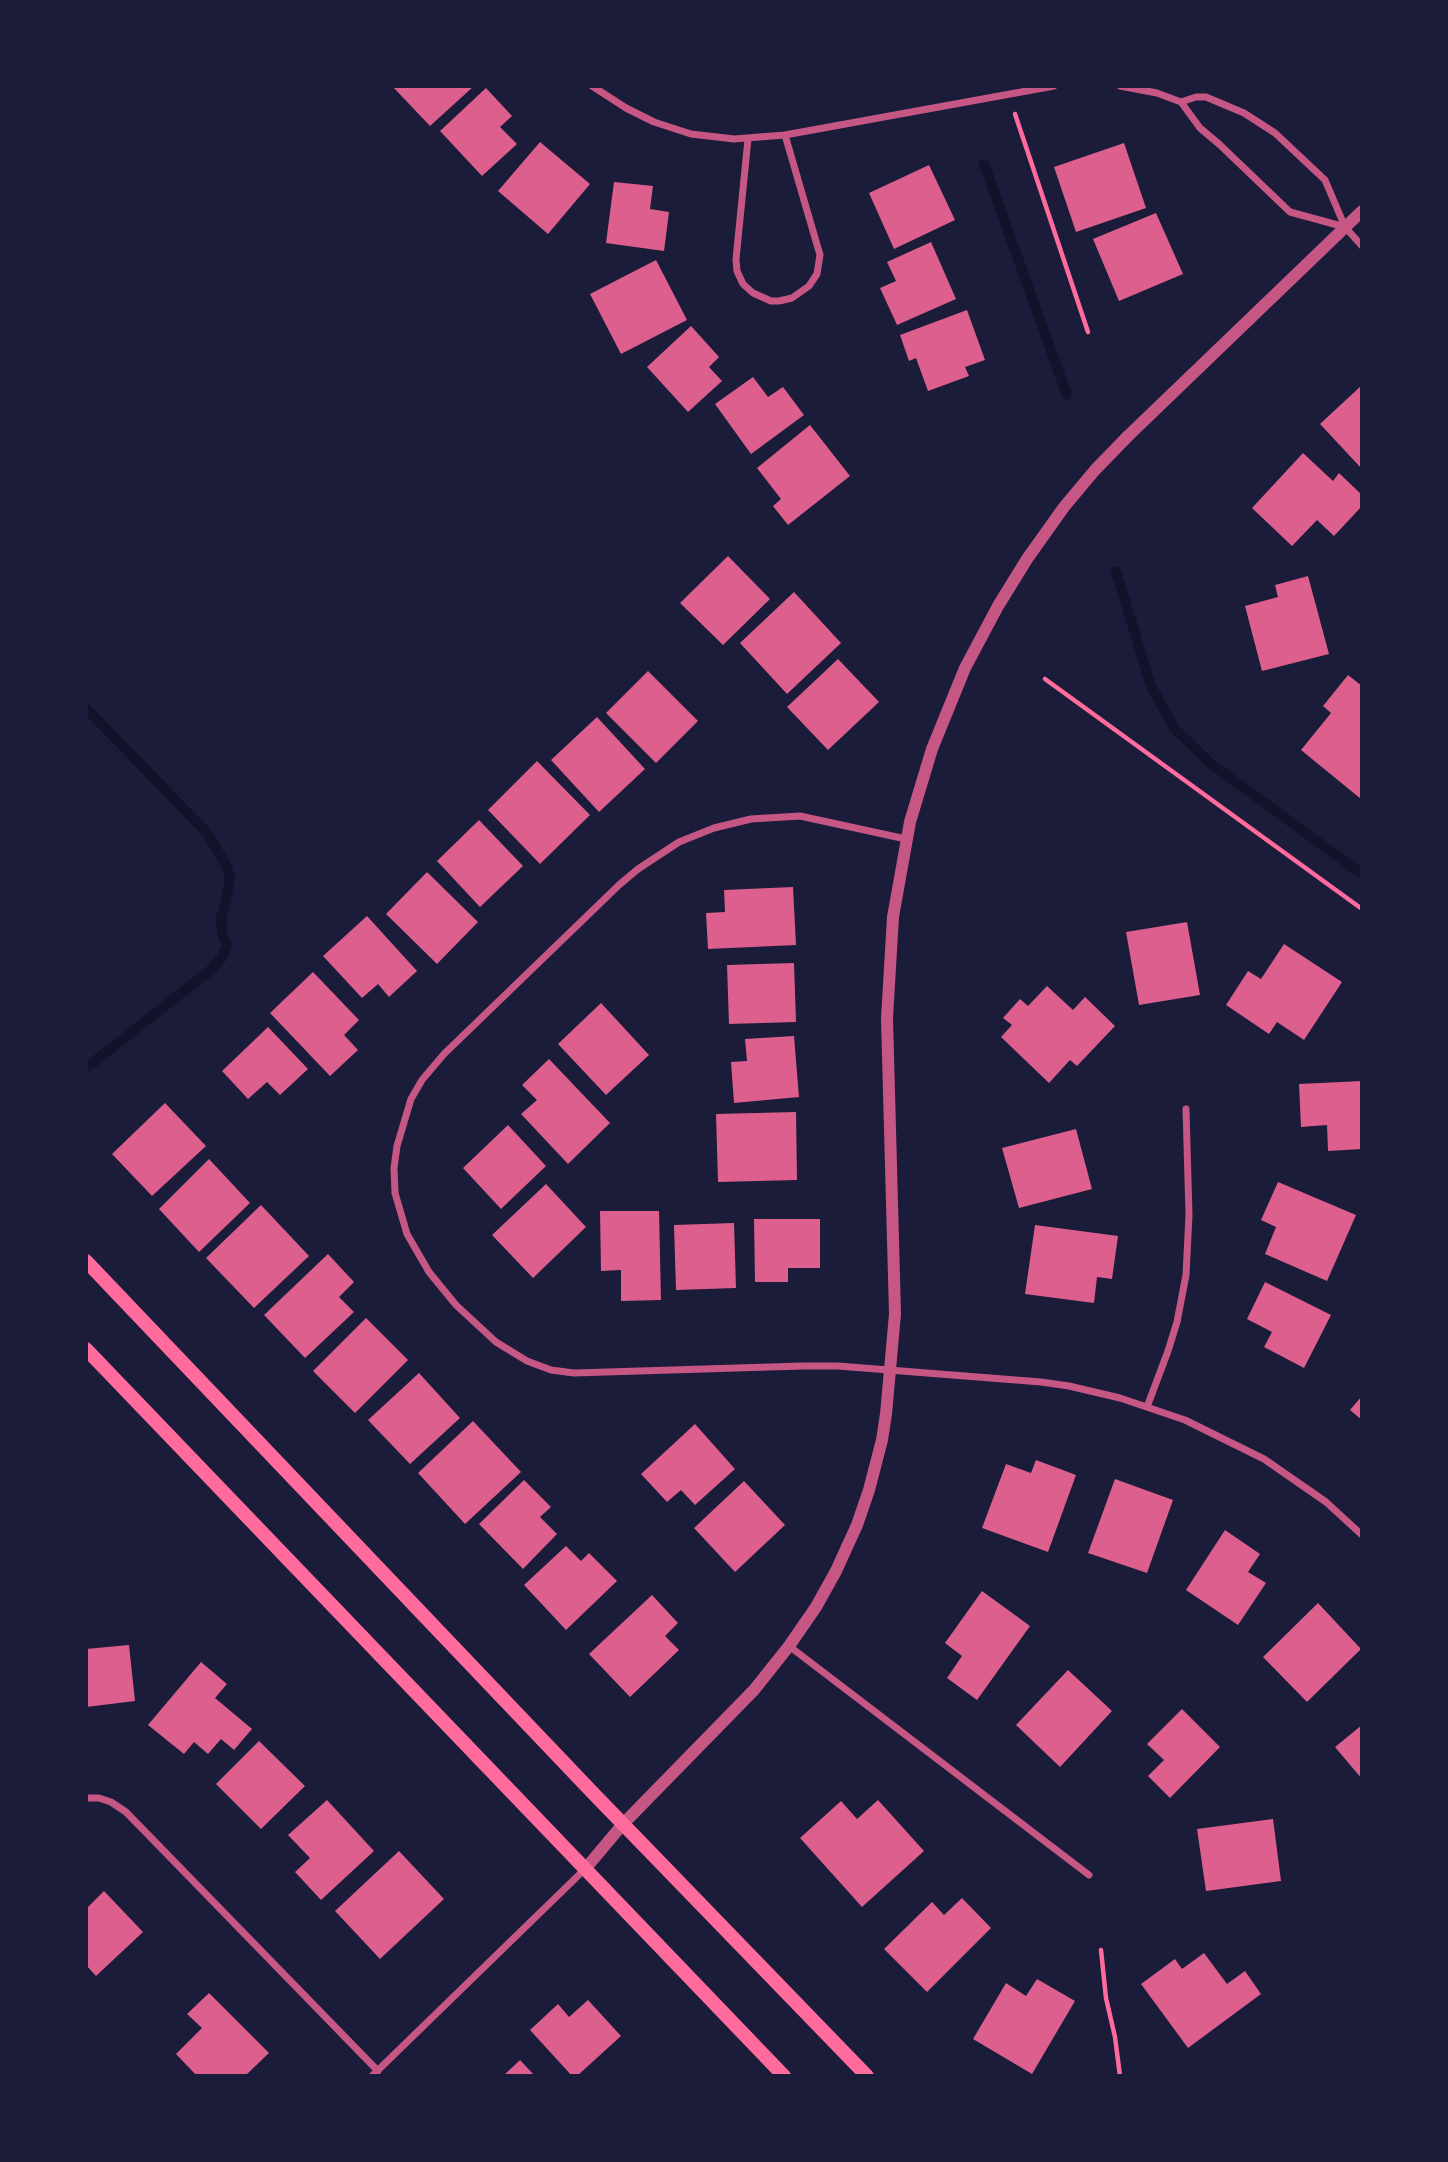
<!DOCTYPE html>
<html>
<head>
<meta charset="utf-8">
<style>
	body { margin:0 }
	#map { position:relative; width:1448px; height:2162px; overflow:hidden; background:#1b1b3a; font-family:"Roboto Condensed",sans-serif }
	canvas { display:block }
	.frame { position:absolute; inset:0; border:88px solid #1b1b3a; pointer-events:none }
</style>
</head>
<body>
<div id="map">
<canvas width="1448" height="2162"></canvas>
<div class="frame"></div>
</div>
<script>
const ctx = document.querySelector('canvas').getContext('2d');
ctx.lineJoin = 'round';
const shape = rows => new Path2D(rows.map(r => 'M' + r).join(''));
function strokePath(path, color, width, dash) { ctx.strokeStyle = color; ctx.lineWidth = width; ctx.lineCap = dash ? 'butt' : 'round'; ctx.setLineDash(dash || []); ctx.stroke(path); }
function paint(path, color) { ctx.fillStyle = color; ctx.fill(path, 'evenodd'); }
strokePath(shape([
	[984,164,1067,395],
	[1116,571,1151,686,1174,728,1210,763,1362,874],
	[86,708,207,833,226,865,230,878,225,905,221,918,222,933,227,945,223,956,212,969,86,1068]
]), '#12122b', 10);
paint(shape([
	[392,86,474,86,430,126],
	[486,88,512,116,500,127,517,144,482,176,440,131],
	[540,142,590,184,548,234,498,191],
	[1124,143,1146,208,1076,232,1054,167],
	[929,165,955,220,894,249,869,193],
	[614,182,653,186,650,209,669,212,664,251,606,243],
	[1156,213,1183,274,1119,301,1093,239],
	[931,242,956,299,897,325,880,288,896,281,887,262],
	[656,260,687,320,621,354,590,294],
	[967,310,985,360,965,367,969,376,928,391,916,358,909,361,900,335],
	[691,326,719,357,709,367,722,381,688,412,647,367],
	[753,377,768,397,783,387,804,415,751,454,715,404],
	[1362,385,1362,469,1320,424],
	[810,425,850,476,788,525,773,506,781,499,757,468],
	[1303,453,1333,481,1339,473,1362,495,1362,506,1334,536,1317,520,1292,546,1252,508],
	[728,556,770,599,723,645,680,603],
	[1308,576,1329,654,1262,671,1245,606,1278,597,1275,585],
	[794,592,841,643,787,694,740,643],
	[838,659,879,702,828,750,787,707],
	[648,671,698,721,656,763,606,713],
	[1348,675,1362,686,1361,799,1301,750,1331,713,1323,706],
	[597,717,645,769,599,812,551,760],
	[537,761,590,815,540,864,488,810],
	[479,820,523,866,480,907,437,861],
	[427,872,478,922,437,964,386,914],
	[793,887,796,945,708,949,706,913,725,912,724,890],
	[367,916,417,971,389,997,378,984,362,998,323,956],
	[1187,922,1200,995,1139,1005,1126,932],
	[1284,944,1342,982,1304,1040,1277,1022,1269,1034,1226,1005,1248,971,1261,979],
	[794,963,796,1022,729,1024,727,965],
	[313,972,359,1020,344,1035,358,1050,330,1076,270,1013],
	[1047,986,1073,1010,1085,997,1115,1026,1077,1066,1070,1060,1049,1083,1001,1037,1012,1025,1003,1018,1020,999,1028,1006],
	[601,1003,649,1055,606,1095,558,1044],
	[268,1027,308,1069,280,1095,267,1082,248,1099,222,1071],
	[794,1036,799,1097,734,1103,731,1062,747,1061,745,1039],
	[549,1059,610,1123,568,1164,521,1114,537,1100,522,1085],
	[1362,1081,1362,1149,1328,1151,1327,1125,1301,1127,1299,1084],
	[165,1103,206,1146,152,1196,112,1154],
	[796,1112,797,1180,718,1182,716,1114],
	[508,1125,546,1166,501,1209,463,1168],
	[1076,1129,1092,1189,1019,1208,1002,1148],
	[209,1159,250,1203,199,1252,159,1209],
	[1278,1182,1356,1215,1327,1281,1265,1254,1276,1227,1261,1220],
	[546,1184,586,1227,533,1278,492,1235],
	[261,1205,309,1256,254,1308,206,1258],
	[600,1211,659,1211,661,1300,621,1301,621,1270,601,1271],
	[754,1219,820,1219,820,1268,788,1268,788,1282,755,1282],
	[734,1223,736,1288,676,1290,674,1225],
	[1035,1225,1118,1236,1112,1279,1097,1277,1094,1303,1025,1294],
	[328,1254,354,1282,339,1297,354,1312,305,1358,264,1315],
	[1265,1282,1331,1315,1304,1368,1264,1347,1272,1332,1247,1319],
	[366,1318,408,1360,355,1413,313,1371],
	[419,1373,460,1418,410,1464,368,1420],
	[1362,1396,1362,1420,1350,1410],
	[473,1421,521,1472,465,1524,418,1473],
	[695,1424,735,1469,695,1505,681,1490,667,1502,641,1474],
	[1036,1460,1076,1475,1048,1552,982,1528,1006,1464,1031,1473],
	[1115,1479,1173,1500,1147,1573,1088,1553],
	[524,1480,551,1507,540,1517,557,1534,523,1569,479,1524],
	[744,1481,785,1525,735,1572,694,1528],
	[1225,1530,1260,1554,1248,1572,1266,1583,1238,1625,1186,1590],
	[566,1546,581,1561,589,1553,617,1581,566,1630,524,1585],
	[982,1591,1030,1626,977,1700,947,1678,962,1656,945,1643],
	[652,1595,678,1623,665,1636,679,1650,630,1697,589,1654],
	[1318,1603,1361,1649,1307,1702,1263,1657],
	[129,1645,135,1701,86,1707,86,1649],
	[201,1662,227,1684,215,1698,252,1729,234,1750,221,1739,208,1754,194,1742,184,1754,148,1725],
	[1068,1670,1112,1711,1060,1767,1016,1725],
	[1182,1709,1220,1747,1170,1798,1148,1776,1164,1760,1147,1744],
	[1362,1725,1362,1779,1335,1747],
	[259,1741,305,1786,261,1829,216,1784],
	[327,1800,374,1851,321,1900,295,1872,310,1858,288,1835],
	[878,1800,924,1851,862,1907,800,1838,841,1801,857,1819],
	[1273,1819,1281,1881,1206,1891,1197,1829],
	[399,1851,444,1899,380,1959,335,1911],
	[104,1891,143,1932,96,1976,86,1965,86,1909],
	[962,1898,991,1928,927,1992,884,1949,932,1902,944,1915],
	[1204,1953,1227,1984,1245,1971,1261,1994,1188,2048,1141,1984,1175,1959,1182,1969],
	[1037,1979,1075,2001,1032,2074,973,2039,1006,1983,1026,1996],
	[209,1993,269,2053,245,2076,197,2076,176,2054,202,2028,187,2014],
	[588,2000,621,2036,577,2076,572,2076,530,2030,558,2004,569,2017],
	[520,2060,535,2076,503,2076]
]), '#dd5f8e');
strokePath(shape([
	[1015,114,1088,332],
	[1045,679,1362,909],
	[1101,1950,1106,1998,1115,2037,1120,2076]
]), '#ff6b9d', 4.5);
strokePath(shape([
	[592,86,626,108,654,122,691,134,734,139,785,135,1054,86],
	[1120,86,1157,93,1181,102,1200,128,1219,144,1290,212,1345,227],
	[1181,102,1196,97,1206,97,1244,113,1275,133,1325,180,1345,227,1362,246],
	[748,139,736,259,737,271,743,284,753,293,771,301,779,301,792,298,809,286,817,274,820,255,785,135],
	[906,839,800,816,751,819,714,828,679,842,638,869,619,885,444,1054,422,1080,411,1099,397,1146,394,1168,395,1193,407,1234,429,1272,456,1305,496,1342,527,1361,551,1370,574,1373,802,1366,838,1366,1041,1382,1069,1386,1120,1398,1185,1420,1264,1459,1326,1502,1362,1535],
	[1147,1407,1168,1351,1177,1322,1186,1275,1189,1215,1186,1109],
	[789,1646,1089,1875],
	[86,1798,99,1798,111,1802,126,1812,378,2071],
	[372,2076,585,1869]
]), '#c65784', 7);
strokePath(shape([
	[586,1868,623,1824,754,1690,789,1646,816,1607,836,1571,857,1525,869,1490,882,1440,886,1414,895,1314,887,1018,893,917,910,822,932,749,965,668,998,606,1027,559,1064,507,1095,470,1128,436,1362,211]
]), '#c65784', 12);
strokePath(shape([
	[86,1261,592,1792,867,2076],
	[86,1349,784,2076]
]), '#ff6b9d', 14);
</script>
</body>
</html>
